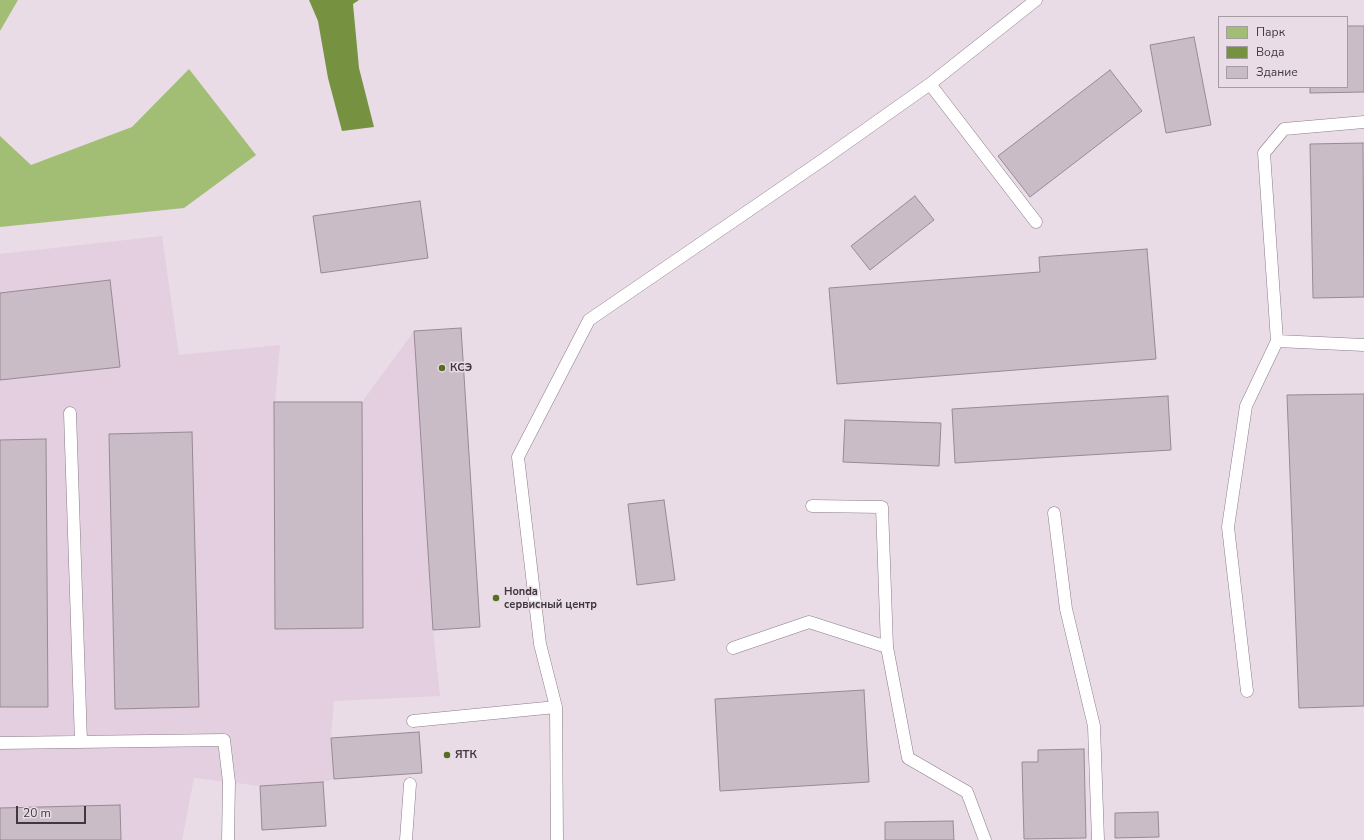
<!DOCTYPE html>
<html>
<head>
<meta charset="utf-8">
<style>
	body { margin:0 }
	#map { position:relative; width:1364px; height:840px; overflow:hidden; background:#e9dce6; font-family:"Nunito Sans",sans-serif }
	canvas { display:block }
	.legend { position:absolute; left:1218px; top:16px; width:130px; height:72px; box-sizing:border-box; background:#e9dce6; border:1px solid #a59ba3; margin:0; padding:5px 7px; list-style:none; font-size:12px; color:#3f393e }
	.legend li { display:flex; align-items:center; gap:8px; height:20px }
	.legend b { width:20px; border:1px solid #a59ba3 }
	.scale { position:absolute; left:16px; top:806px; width:70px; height:18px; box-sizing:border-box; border:2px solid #3f393e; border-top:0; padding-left:5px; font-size:12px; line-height:14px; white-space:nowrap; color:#3f393e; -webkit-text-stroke:3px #e9dce6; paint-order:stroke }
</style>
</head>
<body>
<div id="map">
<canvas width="1364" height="840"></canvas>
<ul class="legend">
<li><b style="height:11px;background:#a2bd74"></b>Парк</li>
<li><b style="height:11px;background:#769241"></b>Вода</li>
<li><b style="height:11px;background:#c9bcc6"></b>Здание</li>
</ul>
<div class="scale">20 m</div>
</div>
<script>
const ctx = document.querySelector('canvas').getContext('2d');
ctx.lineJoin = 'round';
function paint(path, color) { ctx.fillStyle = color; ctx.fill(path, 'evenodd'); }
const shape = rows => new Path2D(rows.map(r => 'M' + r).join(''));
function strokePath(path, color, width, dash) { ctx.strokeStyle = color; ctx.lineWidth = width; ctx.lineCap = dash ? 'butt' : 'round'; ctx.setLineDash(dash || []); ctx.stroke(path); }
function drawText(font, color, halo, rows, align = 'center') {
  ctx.font = font + ' "Nunito Sans",sans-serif'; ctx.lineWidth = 3; ctx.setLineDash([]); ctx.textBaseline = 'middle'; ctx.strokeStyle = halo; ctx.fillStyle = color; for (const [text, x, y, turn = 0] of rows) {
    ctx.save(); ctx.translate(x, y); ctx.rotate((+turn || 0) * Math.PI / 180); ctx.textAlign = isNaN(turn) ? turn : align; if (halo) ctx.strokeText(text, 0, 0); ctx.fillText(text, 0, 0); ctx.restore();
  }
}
paint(shape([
	[162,236,179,355,280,345,275,402,362,402,414,331,433,630,440,696,334,701,331,738,334,779,323,782,260,786,194,778,182,840,0,840,0,254]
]), '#e3cfdf');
paint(shape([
	[0,0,18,0,0,31],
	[189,69,256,155,184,208,0,227,0,136,31,165,132,127]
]), '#a2bd74');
paint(shape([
	[309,0,359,0,353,4,359,68,374,127,342,131,328,78,318,21]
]), '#769241');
const building = shape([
	[1347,26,1364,26,1364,92,1310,93,1310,87,1347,87,1347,26],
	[1194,37,1211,125,1166,133,1150,45,1194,37],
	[1110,70,1142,111,1030,197,998,156,1110,70],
	[1363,143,1364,297,1313,298,1310,144,1363,143],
	[915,196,934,220,870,270,851,246,915,196],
	[420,201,428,258,321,273,313,216,420,201],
	[1147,249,1156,359,837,384,829,288,1040,272,1039,257,1147,249],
	[110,280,120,367,0,380,0,293,110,280],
	[461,328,480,627,433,630,414,331,461,328],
	[1364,394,1364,706,1299,708,1287,395,1364,394],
	[1168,396,1171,450,955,463,952,409,1168,396],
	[274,402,362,402,363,628,275,629,274,402],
	[845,420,941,423,939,466,843,462,845,420],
	[192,432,199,707,115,709,109,434,192,432],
	[46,439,48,707,0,707,0,440,46,439],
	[664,500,675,580,637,585,628,504,664,500],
	[864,690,869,782,720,791,715,699,864,690],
	[419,732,422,773,334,779,331,738,419,732],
	[1084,749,1086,838,1024,839,1022,762,1038,762,1038,750,1084,749],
	[323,782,326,826,262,830,260,786,323,782],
	[120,805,121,840,0,840,0,808,120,805],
	[1158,812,1159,837,1115,838,1115,813,1158,812],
	[953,821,954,840,885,840,885,822,953,821]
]);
paint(building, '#c9bcc6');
strokePath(building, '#978a94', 1);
const lane = shape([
	[930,84,1036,0],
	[1364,122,1284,129,1264,153,1277,341,1364,345],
	[70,413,81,742],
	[812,506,882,507,887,647,908,758,967,792,985,840],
	[1054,513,1066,609,1094,726,1098,840],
	[733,648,809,622,887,647],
	[1247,691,1228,527,1246,406,1277,341],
	[556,707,540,644,518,457,589,320,824,159,930,84,1036,222],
	[413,721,556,707,557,840],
	[0,743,224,740,229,782,228,840],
	[406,840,410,784]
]);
strokePath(lane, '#897d87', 13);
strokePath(lane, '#fff', 12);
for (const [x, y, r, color] of [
	[442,368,4,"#556e20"],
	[496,598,4,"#556e20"],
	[447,755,4,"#556e20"]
]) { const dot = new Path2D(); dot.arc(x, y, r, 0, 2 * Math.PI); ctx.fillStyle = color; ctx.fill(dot); strokePath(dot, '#e9dce6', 1.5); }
drawText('bold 11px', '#3f393e', '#e9dce6', [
	["КСЭ",450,368],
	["Honda",504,592],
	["сервисный центр",504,605],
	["ЯТК",455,755]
], 'left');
</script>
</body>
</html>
